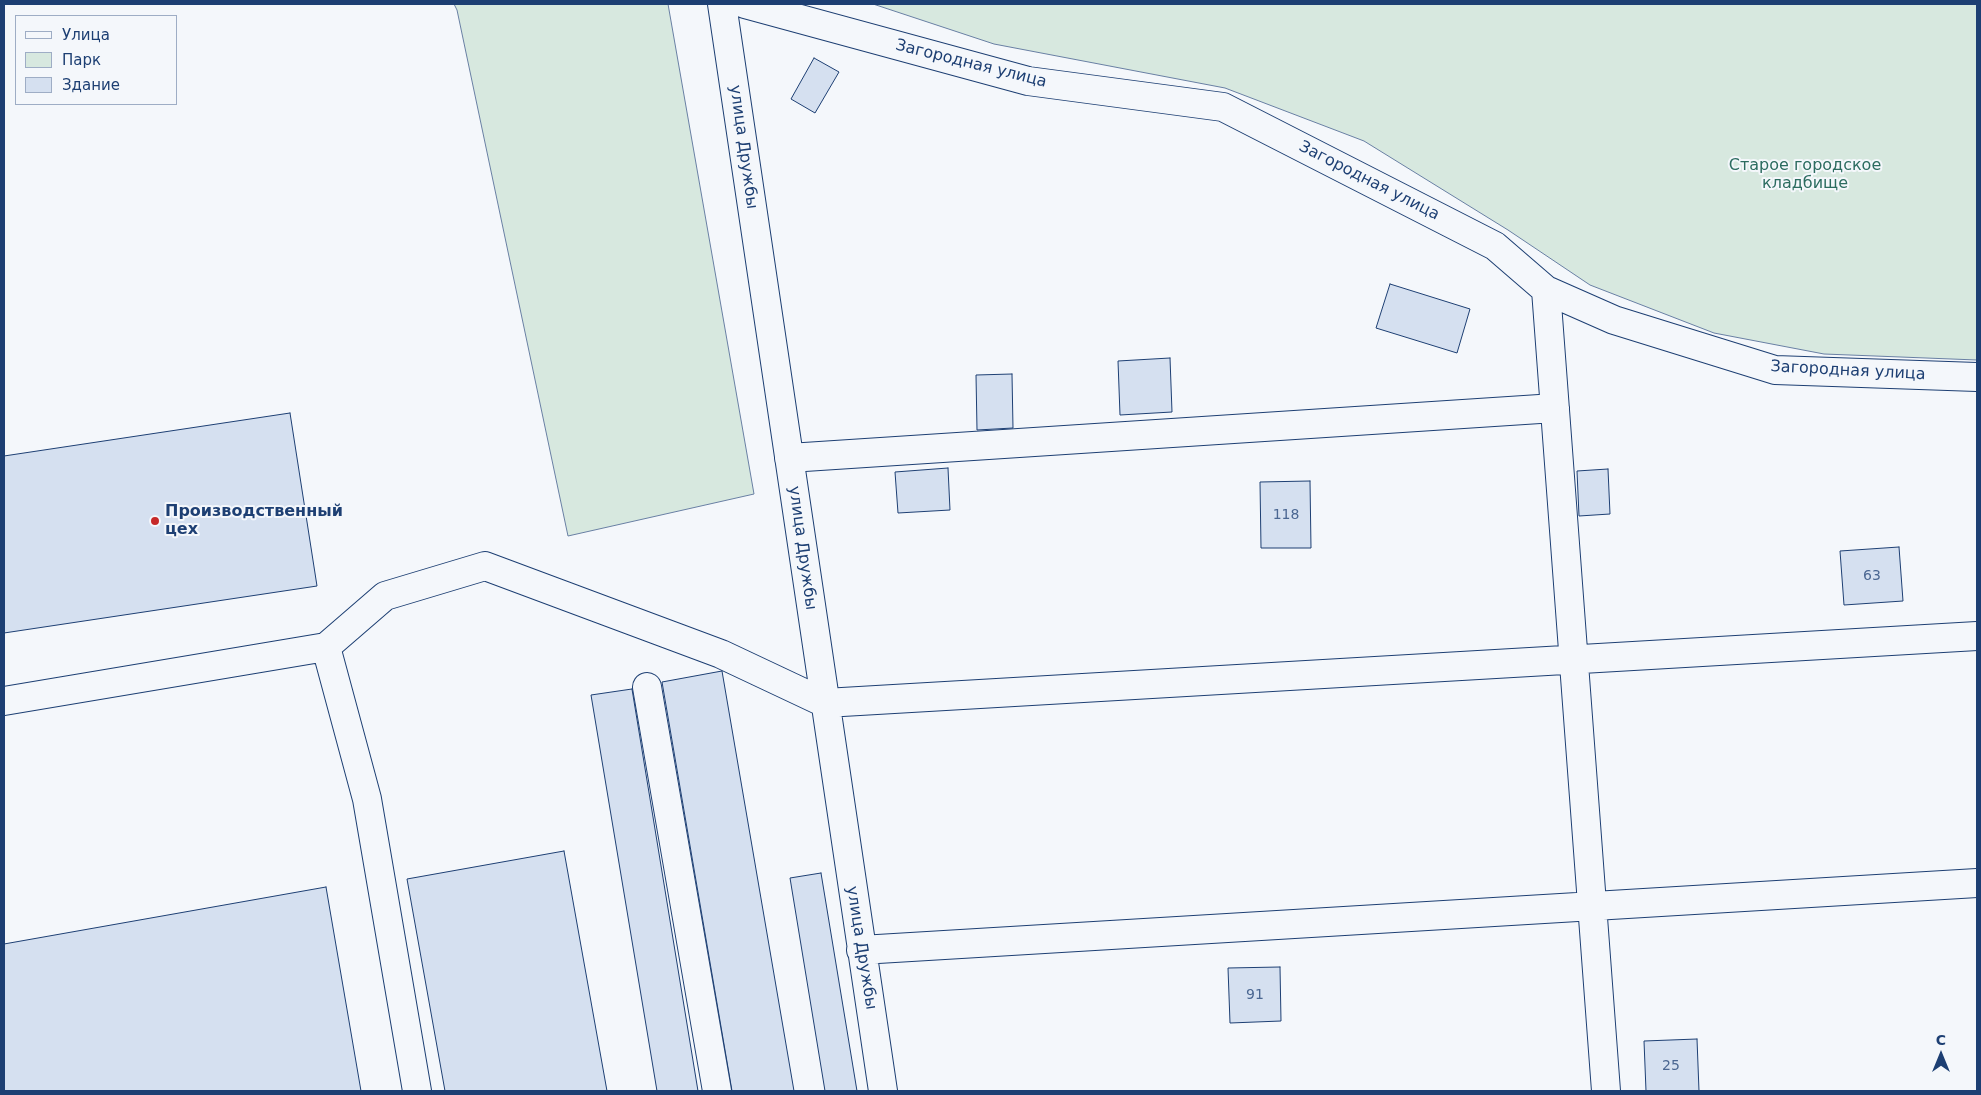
<!DOCTYPE html>
<html>
<head>
<meta charset="utf-8">
<style>
	body { margin:0 }
	#map { position:relative; width:1981px; height:1095px; overflow:hidden; background:#f4f7fb; font-family:"DejaVu Sans",sans-serif }
	canvas { display:block }
	.frame { position:absolute; inset:0; border:5px solid #1d3f73; pointer-events:none }
	.legend { position:absolute; left:15px; top:15px; width:162px; height:90px; box-sizing:border-box; background:#f4f7fb; border:1px solid #9eadc5; margin:0; padding:6px 9px; list-style:none; font-size:15px; color:#1d3f73 }
	.legend li { display:flex; align-items:center; gap:10px; height:25px }
	.legend b { width:25px; border:1px solid #9eadc5 }
	.north { position:absolute; left:1916px; top:1030px; width:50px; height:50px; -webkit-text-stroke:4px #f4f7fb; paint-order:stroke; rotate:0deg; font-size:14px; font-weight:700; line-height:20px; text-align:center; color:#1d3f73 }
	.north::after { content:''; display:block; margin:auto; width:18px; height:22px; background:#1d3f73; clip-path:polygon(50% 0,100% 100%,50% 72%,0 100%) }
</style>
</head>
<body>
<div id="map">
<canvas width="1981" height="1095"></canvas>
<div class="frame"></div>
<ul class="legend">
<li><b style="height:6px;background:#f4f7fb"></b>Улица</li>
<li><b style="height:14px;background:#d7e8df"></b>Парк</li>
<li><b style="height:14px;background:#d5e0f0"></b>Здание</li>
</ul>
<div class="north">С</div>
</div>
<script>
const ctx = document.querySelector('canvas').getContext('2d');
ctx.lineJoin = 'round';
function paint(path, color) { ctx.fillStyle = color; ctx.fill(path, 'evenodd'); }
const shape = rows => new Path2D(rows.map(r => 'M' + r).join(''));
function strokePath(path, color, width, dash) { ctx.strokeStyle = color; ctx.lineWidth = width; ctx.lineCap = dash ? 'butt' : 'round'; ctx.setLineDash(dash || []); ctx.stroke(path); }
function drawText(font, color, halo, rows, align = 'center') {
  ctx.font = font + ' "DejaVu Sans",sans-serif'; ctx.lineWidth = 4; ctx.setLineDash([]); ctx.textBaseline = 'middle'; ctx.strokeStyle = halo; ctx.fillStyle = color; for (const [text, x, y, turn = 0] of rows) {
    ctx.save(); ctx.translate(x, y); ctx.rotate((+turn || 0) * Math.PI / 180); ctx.textAlign = isNaN(turn) ? turn : align; if (halo) ctx.strokeText(text, 0, 0); ctx.fillText(text, 0, 0); ctx.restore();
  }
}
const green = shape([
	[454,4,668,4,754,494,568,536,457,10,454,4],
	[873,4,1977,4,1977,360,1824,354,1714,333,1590,285,1508,230,1364,141,1225,88,994,44,873,4]
]);
paint(green, '#d7e8df');
strokePath(green, '#687fa3', 1);
const building = shape([
	[814,58,839,72,815,113,791,99,814,58],
	[1390,284,1470,309,1457,353,1376,328,1390,284],
	[1170,358,1172,412,1120,415,1118,361,1170,358],
	[1012,374,1013,428,977,430,976,375,1012,374],
	[290,413,317,586,4,633,4,456,290,413],
	[948,468,950,510,898,513,895,472,948,468],
	[1608,469,1610,514,1579,516,1577,471,1608,469],
	[1310,481,1311,548,1261,548,1260,482,1310,481],
	[1899,547,1903,601,1844,605,1840,551,1899,547],
	[722,671,794,1091,732,1091,662,682,722,671],
	[632,689,698,1091,657,1091,591,695,632,689],
	[564,851,607,1091,445,1091,407,879,564,851],
	[821,873,857,1091,825,1091,790,878,821,873],
	[326,887,361,1091,4,1091,4,944,326,887],
	[1280,967,1281,1021,1230,1023,1228,968,1280,967],
	[1697,1039,1699,1091,1646,1091,1644,1041,1697,1039]
]);
paint(building, '#d5e0f0');
strokePath(building, '#1d3f73', 1);
const minor = shape([
	[722,4,883,1091],
	[745,4,1028,81,1223,107,1495,246,1546,290,1614,320,1775,370,1977,377],
	[1546,290,1606,1091],
	[789,458,1555,408],
	[326,647,367,799,417,1091],
	[647,687,717,1091],
	[4,701,326,647,385,596,485,566,721,654,825,703,1977,636],
	[861,950,1977,883]
]);
strokePath(minor, '#1d3f73', 30);
strokePath(minor, '#f4f7fb', 28);
for (const [x, y, r, color] of [
	[155,521,5,"#c62828"]
]) { const dot = new Path2D(); dot.arc(x, y, r, 0, 2 * Math.PI); ctx.fillStyle = color; ctx.fill(dot); strokePath(dot, '#f4f7fb', 2); }
drawText('14px', '#4b6792', null, [
	["118",1286,515],
	["63",1872,576],
	["91",1255,995],
	["25",1671,1066]
]);
drawText('16px', '#1d3f73', '#f4f7fb', [
	["Загородная улица",971,64,14],
	["улица Дружбы",743,147,82],
	["Загородная улица",1369,181,27],
	["Загородная улица",1848,371,3],
	["улица Дружбы",802,548,82],
	["улица Дружбы",861,948,81]
]);
drawText('16px', '#2c6c60', '#f4f7fb', [
	["Старое городское",1805,166],
	["кладбище",1805,184]
]);
drawText('bold 16px', '#1d3f73', '#f4f7fb', [
	["Производственный",165,512],
	["цех",165,530]
], 'left');
</script>
</body>
</html>
